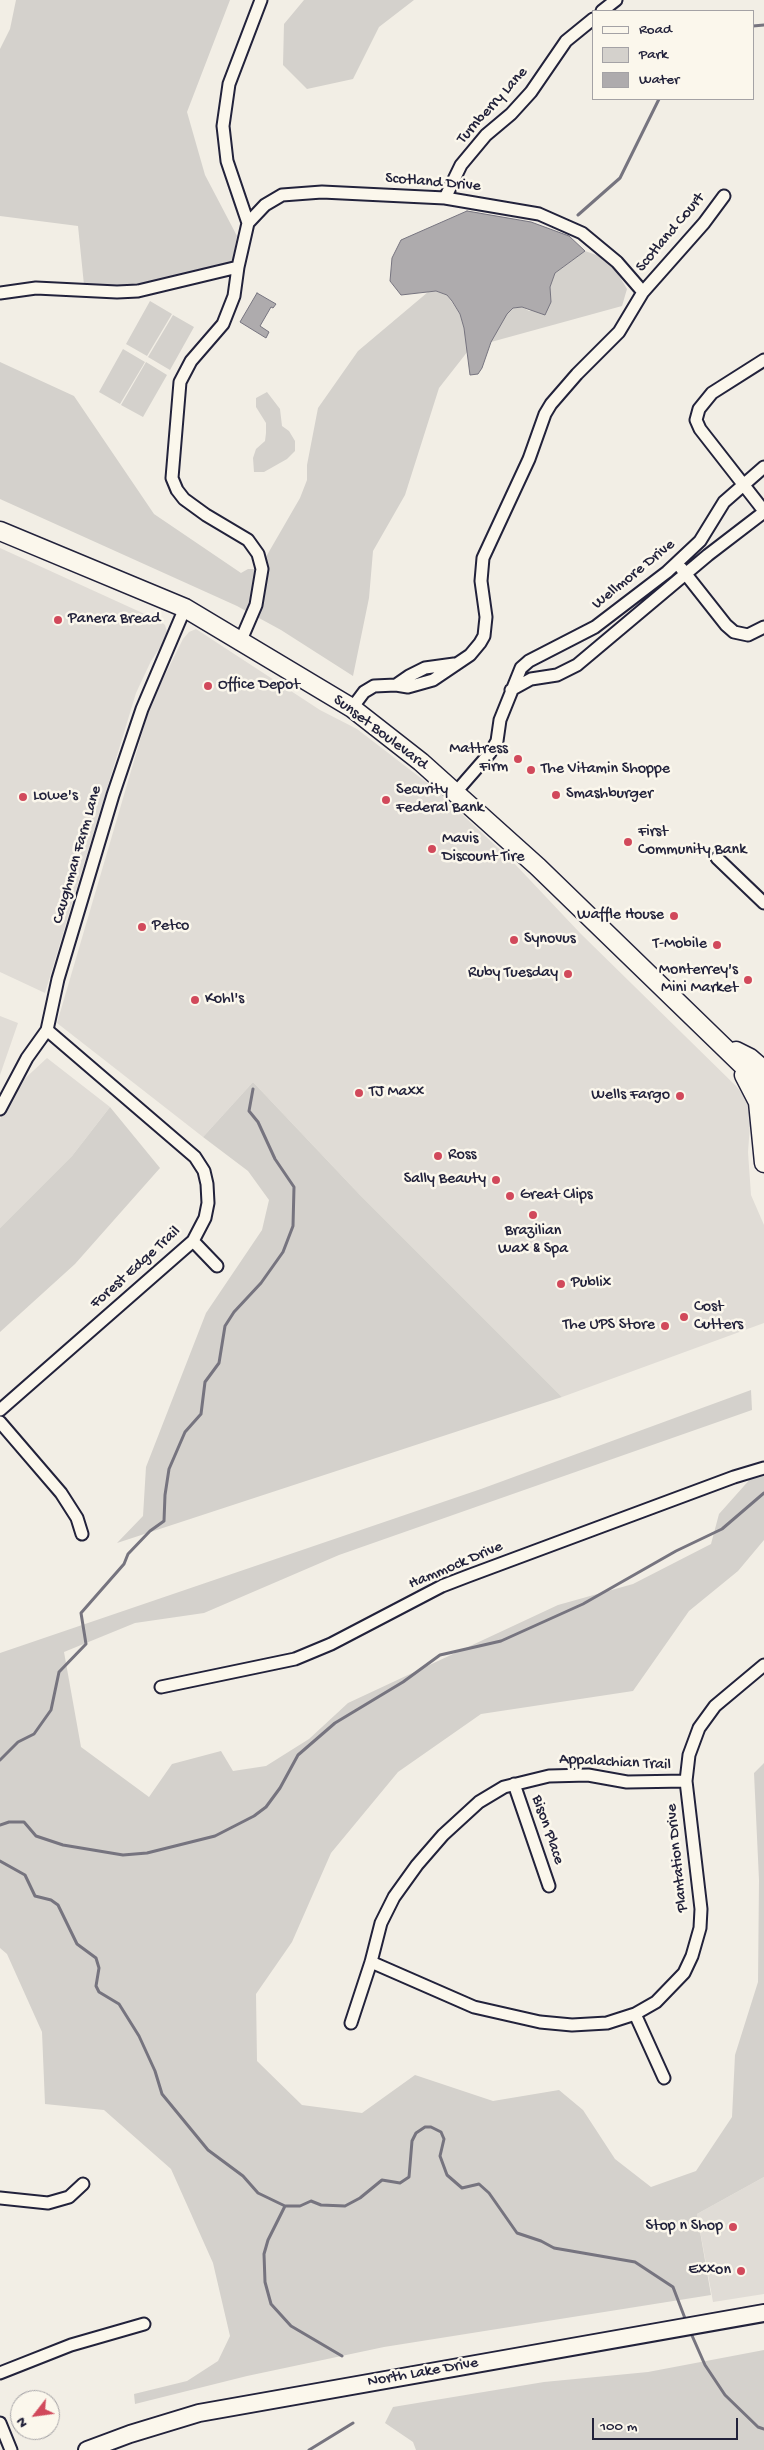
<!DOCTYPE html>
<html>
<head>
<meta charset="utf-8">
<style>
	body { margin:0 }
	#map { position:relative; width:764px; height:2450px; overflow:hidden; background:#f2eee5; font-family:"Gochi Hand",sans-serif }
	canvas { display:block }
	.legend { position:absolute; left:592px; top:10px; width:162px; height:90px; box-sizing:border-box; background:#fbf7ec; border:1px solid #a4a2a5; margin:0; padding:6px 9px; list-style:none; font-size:15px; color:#22223b }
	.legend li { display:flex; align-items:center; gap:10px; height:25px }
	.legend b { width:25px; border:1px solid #a4a2a5 }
	.north { position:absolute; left:10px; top:2390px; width:50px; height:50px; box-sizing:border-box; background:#fbf7ec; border:1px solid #a4a2a5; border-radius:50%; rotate:240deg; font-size:14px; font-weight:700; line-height:20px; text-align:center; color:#22223b }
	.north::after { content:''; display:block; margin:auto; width:18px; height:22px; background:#d1495b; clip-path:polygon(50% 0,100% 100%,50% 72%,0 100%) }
	.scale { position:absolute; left:592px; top:2418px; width:146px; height:22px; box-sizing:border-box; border:2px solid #22223b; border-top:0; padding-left:6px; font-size:15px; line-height:18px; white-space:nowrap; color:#22223b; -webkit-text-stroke:4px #fbf7ec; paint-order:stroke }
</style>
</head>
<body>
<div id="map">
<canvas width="764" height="2450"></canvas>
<ul class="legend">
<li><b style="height:6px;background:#fbf7ec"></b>Road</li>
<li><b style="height:14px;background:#d4d1cc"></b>Park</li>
<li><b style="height:14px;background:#aeabad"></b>Water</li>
</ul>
<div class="north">N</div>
<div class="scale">100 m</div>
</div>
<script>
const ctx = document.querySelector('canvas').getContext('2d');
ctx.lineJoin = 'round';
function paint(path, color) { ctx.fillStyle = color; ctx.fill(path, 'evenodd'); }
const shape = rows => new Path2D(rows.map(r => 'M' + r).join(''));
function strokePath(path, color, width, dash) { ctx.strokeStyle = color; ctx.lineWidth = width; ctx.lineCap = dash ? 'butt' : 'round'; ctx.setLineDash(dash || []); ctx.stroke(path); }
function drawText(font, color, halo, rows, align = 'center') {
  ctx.font = font + ' "Gochi Hand",sans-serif'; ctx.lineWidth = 5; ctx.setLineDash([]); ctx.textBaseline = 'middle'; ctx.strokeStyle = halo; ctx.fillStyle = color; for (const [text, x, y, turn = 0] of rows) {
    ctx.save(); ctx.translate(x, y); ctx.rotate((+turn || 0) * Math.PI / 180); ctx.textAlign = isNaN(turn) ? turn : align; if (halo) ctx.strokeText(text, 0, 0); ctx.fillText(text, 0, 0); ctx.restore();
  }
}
paint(shape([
	[0,548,160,621,165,625,167,632,167,637,151,661,136,693,45,993,0,972],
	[196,629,320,710,357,729,435,789,513,862,580,933,736,1086,745,1097,751,1112,748,1152,751,1195,764,1225,764,1323,562,1397,360,1195,253,1082,203,1137,57,1023,151,703,183,639,189,632],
	[0,1016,18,1023,0,1075],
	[47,1058,110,1107,72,1156,0,1228,0,1119,20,1083],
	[764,2177,764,2294,713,2302,697,2214]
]), '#e0dcd6');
paint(shape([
	[16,0,230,0,187,112,205,175,237,236,232,263,135,286,116,288,84,285,78,226,0,216,0,49,10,29],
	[304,0,414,0,379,27,353,79,307,89,283,65,284,24],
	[585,251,602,257,618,274,627,289,622,306,491,342,468,351,439,388,405,495,373,551,369,598,353,676,281,630,237,606,0,499,0,362,74,396,154,514,241,573,248,569,259,569,300,498,307,480,307,465,318,408,358,351,428,292,436,291,447,295,460,314,464,328,507,314,513,308,522,307,529,311,551,302,550,287,555,273],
	[150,301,172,314,147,356,126,344],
	[173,315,194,327,170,370,148,357],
	[123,349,145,362,120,404,99,392],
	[146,362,167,375,143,417,121,405],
	[267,392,280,409,282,426,289,431,295,441,295,451,287,459,264,472,254,472,253,458,256,449,265,441,266,433,266,423,256,407,256,398],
	[253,1082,360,1195,562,1397,117,1543,143,1516,146,1467,206,1313,262,1230,269,1200,248,1171,203,1137],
	[110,1107,160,1168,75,1264,0,1332,0,1228,72,1156],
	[751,1390,752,1410,339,1555,204,1613,135,1623,64,1652,81,1747,149,1797,172,1764,221,1751,233,1771,266,1766,309,1739,348,1703,558,1605,633,1584,711,1544,719,1514,760,1468,764,1468,764,1540,738,1571,689,1611,633,1691,481,1714,398,1772,331,1853,292,1942,256,1994,257,2061,302,2105,362,2113,415,2075,493,2101,559,2090,583,2110,615,2159,651,2187,696,2171,732,2117,735,2055,758,1982,759,1880,754,1773,764,1763,764,2177,697,2214,711,2295,384,2347,247,2376,135,2404,134,2394,187,2381,218,2361,230,2336,213,2263,171,2169,104,2110,45,2104,42,2032,7,1954,0,1948,0,1653,481,1489],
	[764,2350,764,2450,416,2450,413,2442,385,2423,393,2407,544,2382,648,2372]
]), '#d4d1cc');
const water = shape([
	[467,211,531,222,569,236,585,251,555,273,550,287,551,302,545,315,522,307,513,308,507,314,491,342,482,368,478,374,470,375,464,328,460,314,452,301,447,295,436,291,401,295,390,281,392,258,401,240,467,211],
	[257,293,276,304,273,308,271,307,260,326,269,332,266,338,240,322,257,293]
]);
paint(water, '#aeabad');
strokePath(water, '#76747f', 1);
strokePath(shape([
	[753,26,764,25],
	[578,215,620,178,659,99],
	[0,1760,18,1742,34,1734,51,1710,59,1672,86,1644,81,1613,124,1564,128,1554,150,1531,164,1521,165,1495,169,1469,185,1432,201,1414,205,1382,219,1363,225,1326,234,1312,261,1283,283,1252,293,1226,294,1187,275,1159,258,1122,249,1111,253,1089],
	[0,1825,9,1822,24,1822,36,1836,63,1845,123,1855,147,1853,215,1836,254,1816,266,1807,280,1788,298,1755,335,1723,403,1682,440,1655,501,1641,583,1604,676,1551,722,1529,764,1493],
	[0,1861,25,1875,35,1896,51,1900,58,1905,77,1944,96,1958,99,1968,96,1986,99,1992,119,2004,139,2036,155,2071,162,2094,208,2150,243,2176,258,2193,285,2206,300,2206,311,2201,321,2205,345,2206,360,2198,382,2180,400,2183,409,2177,412,2141,416,2133,425,2127,431,2127,441,2132,444,2139,440,2156,447,2175,462,2188,479,2184,489,2193,517,2233,541,2241,554,2248,635,2262,673,2287,686,2321],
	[285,2206,268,2240,264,2254,265,2282,271,2304,291,2326,342,2356],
	[690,2331,705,2365,725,2395,758,2427,764,2429],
	[309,2450,353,2423]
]), '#76747f', 3);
const minor = shape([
	[602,11,616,0],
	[445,198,461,165,486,135,511,114,531,92,566,41,593,19],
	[248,223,227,161,223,126,229,84,261,0],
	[0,293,36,288,117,292,138,291,238,267],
	[764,360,712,393,699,409,696,420,700,429,764,511],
	[681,568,726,625,734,632,748,635,764,627],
	[241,640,256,605,262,569,258,554,248,540,206,515,184,499,177,490,172,478,180,382,191,361,223,324,234,296,238,267,248,223,265,205,282,195,322,192,445,198,539,214,582,233,617,262,643,292],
	[396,685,409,676,425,668,454,664],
	[511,690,531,679,557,675,577,665,708,555,764,512],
	[352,708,364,692,374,686,396,685,408,687,433,680,470,655,480,643,484,636,486,617,481,581,483,558,529,459,545,414,551,404,577,374,619,332,643,292,704,223,724,196],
	[456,792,490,753,497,741,500,720,521,668,529,661,595,627,667,572,700,541,724,502,764,467],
	[717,858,764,903],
	[0,1109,27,1058,47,1030,58,979,113,795,142,709,185,608],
	[193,1241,217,1266],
	[0,1410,193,1241,205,1218,208,1203,207,1184,204,1171,195,1157,47,1030],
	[0,1422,61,1493,77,1518,82,1534],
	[161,1687,295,1659,331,1644,442,1586,468,1576,734,1477,764,1468],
	[514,1784,549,1886],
	[371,1962,474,2007,540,2022,572,2025,607,2023,635,2014,656,2002,684,1973,692,1956,700,1928,701,1909,686,1781,689,1755,699,1728,715,1706,764,1665],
	[635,2014,664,2078],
	[351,2023,371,1962,381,1923,394,1897,417,1865,443,1835,479,1802,504,1787,549,1776,588,1775,627,1782,686,1781],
	[0,2198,48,2203,69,2197,83,2184],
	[0,2373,71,2345,144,2324],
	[0,2423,11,2450]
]);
const secondary = shape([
	[87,2450,130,2434,199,2413,764,2313]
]);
const primary = shape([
	[0,531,185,608,352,708,421,762,538,867,764,1086],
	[736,1051,750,1058,764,1070],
	[744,1075,758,1102,764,1163]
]);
strokePath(minor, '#22223b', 15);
strokePath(secondary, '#22223b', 20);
strokePath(primary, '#22223b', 21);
strokePath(minor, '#fbf7ec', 11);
strokePath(secondary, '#fbf7ec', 16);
strokePath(primary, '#fbf7ec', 18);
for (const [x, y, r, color] of [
	[58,620,5,"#d1495b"],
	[208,686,5,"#d1495b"],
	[518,759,5,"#d1495b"],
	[531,770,5,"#d1495b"],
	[556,795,5,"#d1495b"],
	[23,797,5,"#d1495b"],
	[386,800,5,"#d1495b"],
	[628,842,5,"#d1495b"],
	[432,849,5,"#d1495b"],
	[674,916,5,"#d1495b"],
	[142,927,5,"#d1495b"],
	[514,940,5,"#d1495b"],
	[717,945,5,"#d1495b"],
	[568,974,5,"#d1495b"],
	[748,980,5,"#d1495b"],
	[195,1000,5,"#d1495b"],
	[359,1093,5,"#d1495b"],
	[680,1096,5,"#d1495b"],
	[438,1156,5,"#d1495b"],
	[496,1180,5,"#d1495b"],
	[510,1196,5,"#d1495b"],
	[533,1215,5,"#d1495b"],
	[561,1284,5,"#d1495b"],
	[684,1317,5,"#d1495b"],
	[665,1326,5,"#d1495b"],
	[733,2227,5,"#d1495b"],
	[741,2271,5,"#d1495b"]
]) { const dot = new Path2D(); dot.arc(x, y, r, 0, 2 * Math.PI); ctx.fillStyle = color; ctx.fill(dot); strokePath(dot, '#fbf7ec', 2); }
drawText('16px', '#22223b', '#fbf7ec', [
	["Turnberry Lane",493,106,-48],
	["Scotland Drive",433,183,5],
	["Scotland Court",671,233,-50],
	["Wellmore Drive",634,575,-39],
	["Sunset Boulevard",380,733,37],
	["Caughman Farm Lane",78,855,-74],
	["Forest Edge Trail",136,1268,-42],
	["Hammock Drive",456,1566,-23],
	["Appalachian Trail",615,1763,3],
	["Bison Place",547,1830,71],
	["Plantation Drive",678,1858,-96],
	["North Lake Drive",423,2373,-10]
]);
drawText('16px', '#22223b', '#fbf7ec', [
	["Panera Bread",68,620],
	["Office Depot",218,686],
	["Mattress",508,750,"right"],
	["Firm",508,768,"right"],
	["The Vitamin Shoppe",541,770],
	["Security",396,791],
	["Federal Bank",396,809],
	["Smashburger",566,795],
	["Lowe's",33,797],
	["First",638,833],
	["Community Bank",638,851],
	["Mavis",442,840],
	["Discount Tire",442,858],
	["Waffle House",664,916,"right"],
	["Petco",152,927],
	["Synovus",524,940],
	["T-Mobile",707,945,"right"],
	["Monterrey's",738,971,"right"],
	["Mini Market",738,989,"right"],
	["Ruby Tuesday",558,974,"right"],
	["Kohl's",205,1000],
	["TJ Maxx",369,1093],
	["Wells Fargo",670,1096,"right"],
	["Ross",448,1156],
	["Sally Beauty",486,1180,"right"],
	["Great Clips",520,1196],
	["Brazilian",533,1232,"center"],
	["Wax & Spa",533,1250,"center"],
	["Publix",571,1284],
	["Cost",694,1308],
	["Cutters",694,1326],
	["The UPS Store",655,1326,"right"],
	["Stop n Shop",723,2227,"right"],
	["Exxon",731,2271,"right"]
], 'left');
</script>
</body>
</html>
